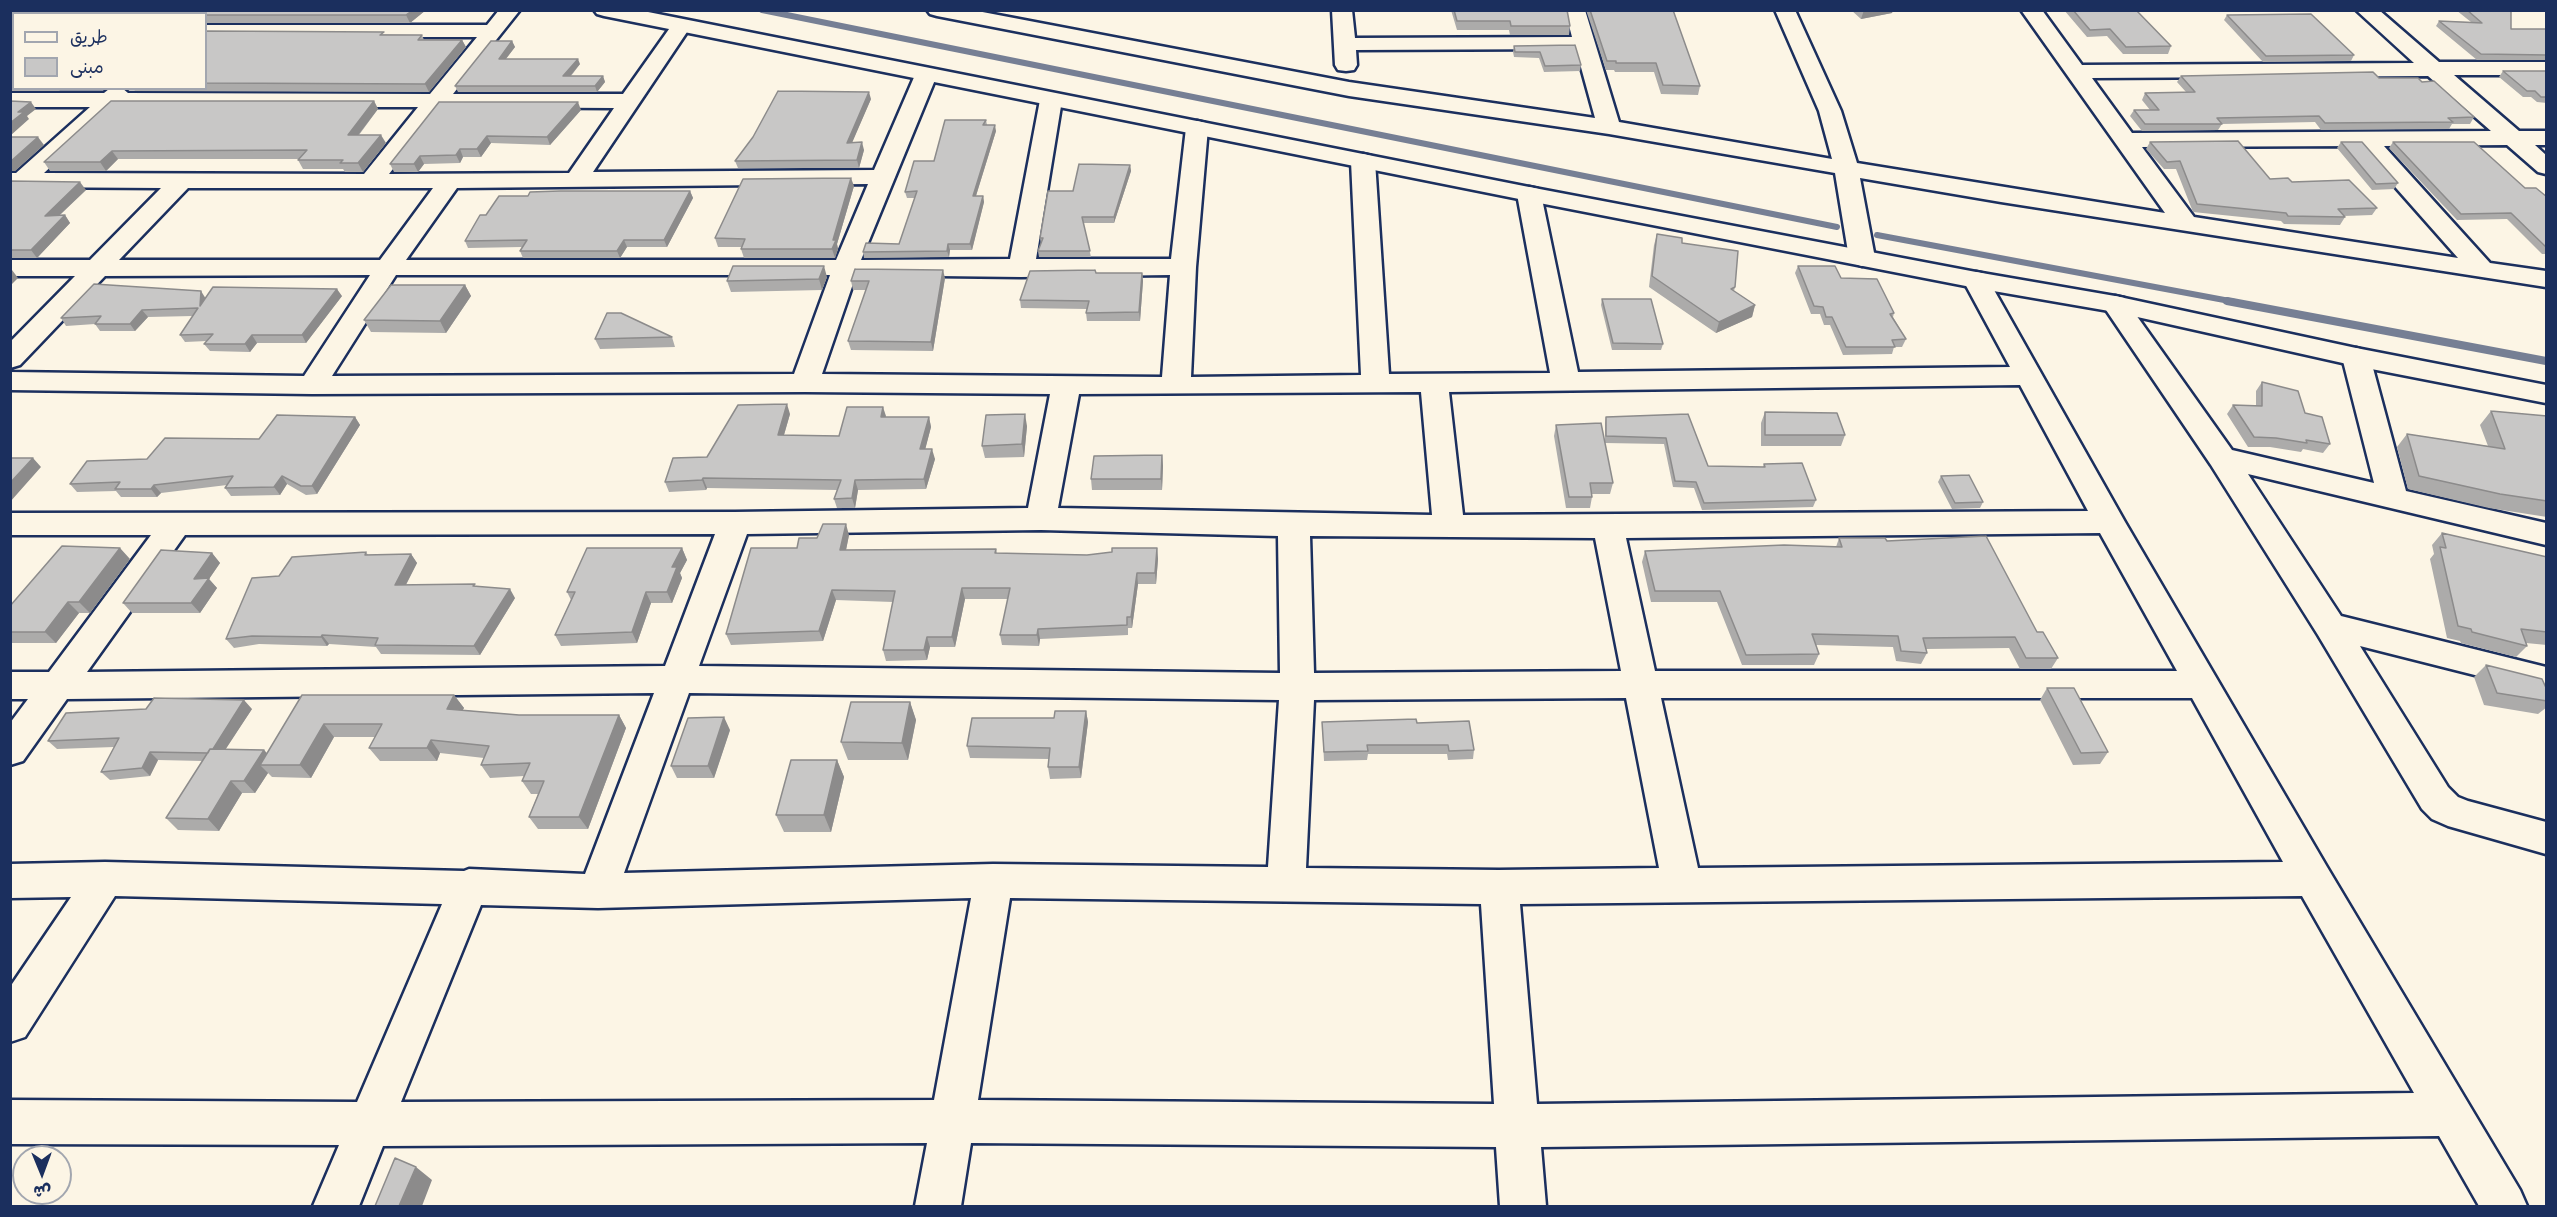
<!DOCTYPE html>
<html>
<head>
<meta charset="utf-8">
<style>
	body { margin:0 }
	#map { position:relative; width:2557px; height:1217px; overflow:hidden; background:#fcf5e5; font-family:Sriracha,"Playpen Sans Arabic",sans-serif }
	canvas { display:block }
	.frame { position:absolute; inset:0; border:12px solid #1b2f5e; pointer-events:none }
	.legend { position:absolute; left:12px; top:12px; width:195px; height:78px; box-sizing:border-box; background:#fcf5e5; border:2px solid #a2a6af; margin:0; padding:8px 10px; list-style:none; font-size:18px; color:#1b2f5e }
	.legend li { display:flex; align-items:center; gap:12px; height:30px }
	.legend b { width:30px; border:2px solid #a2a6af }
	.north { position:absolute; left:12px; top:1145px; width:60px; height:60px; box-sizing:border-box; background:#fcf5e5; border:2px solid #a2a6af; border-radius:50%; rotate:179deg; font-size:16px; font-weight:700; line-height:24px; text-align:center; color:#1b2f5e }
	.north::after { content:''; display:block; margin:auto; width:21px; height:27px; background:#1b2f5e; clip-path:polygon(50% 0,100% 100%,50% 72%,0 100%) }
</style>
</head>
<body>
<div id="map">
<canvas width="2557" height="1217"></canvas>
<div class="frame"></div>
<ul class="legend">
<li><b style="height:8px;background:#fcf5e5"></b>طريق</li>
<li><b style="height:16px;background:#c8c7c6"></b>مبنى</li>
</ul>
<div class="north">ش</div>
</div>
<script>
const ctx = document.querySelector('canvas').getContext('2d');
ctx.lineJoin = 'round';
const shape = rows => new Path2D(rows.map(r => 'M' + r).join(''));
function strokePath(path, color, width, dash) { ctx.strokeStyle = color; ctx.lineWidth = width; ctx.lineCap = dash ? 'butt' : 'round'; ctx.setLineDash(dash || []); ctx.stroke(path); }
function paint(path, color) { ctx.fillStyle = color; ctx.fill(path, 'evenodd'); }
strokePath(shape([
	[762,10,1837,227],
	[1877,235,2235,302]
]), '#767f94', 6);
strokePath(shape([
	[2227,301,2546,361]
]), '#767f94', 8);
const minor = shape([
	[499,10,520,10,453,94,623,94,674,22,681,20,688,22,691,26,593,172,874,170,915,75,918,70,926,68,934,70,937,75,861,260,1010,259,1040,100,1043,95,1051,93,1059,95,1062,100,1036,259,1171,259,1186,128,1189,123,1197,121,1205,123,1208,128,1196,267,1191,377,1361,375,1351,161,1355,156,1363,154,1371,156,1375,161,1389,374,1550,373,1517,194,1520,189,1529,187,1538,189,1541,194,1578,372,2010,367,1963,280,1967,274,1976,272,1985,274,2125,522,2327,867,2520,1190,2527,1206,2479,1206,2439,1136,1541,1147,1546,1206,1500,1206,1496,1147,971,1143,961,1206,915,1206,927,1143,383,1146,359,1206,313,1206,339,1145,10,1144,10,1100,357,1102,442,904,115,896,25,1037,10,1042,10,987,71,897,10,898,10,864,105,862,464,871,469,869,585,874,654,693,67,699,23,761,10,765,10,723,28,699,10,699,10,672,49,672,151,535,10,535,10,513,735,512,1028,508,1050,394,805,392,312,394,10,390,10,372,304,376,370,275,105,276,20,365,10,368,10,342,75,276,10,276,10,260,90,260,161,188,10,187,10,173,16,173,90,107,10,107,10,93,104,93,109,89,122,88,128,93,430,94,477,37,206,37,206,25,487,25,499,10],
	[116,107,418,107,364,174,44,173,116,107],
	[442,107,614,108,569,173,389,174,442,107],
	[868,184,836,260,406,260,457,188,868,184],
	[188,188,433,188,380,260,119,260,188,188],
	[396,275,830,275,794,374,332,376,396,275],
	[856,275,1021,277,1170,275,1162,377,822,374,856,275],
	[2020,385,2088,511,1463,515,1449,392,2020,385],
	[1421,392,1432,515,1058,508,1079,394,1421,392],
	[1041,530,1278,536,1280,673,699,666,747,534,1041,530],
	[2100,533,2177,671,1655,671,1626,538,2100,533],
	[715,534,665,666,87,672,185,535,715,534],
	[1310,536,1595,538,1621,671,1314,673,1310,536],
	[689,693,1279,700,1268,867,993,864,624,873,689,693],
	[1626,698,1659,868,1499,870,1306,868,1314,700,1626,698],
	[1661,698,2192,698,2283,862,1698,868,1661,698],
	[2302,896,2414,1093,1537,1104,1520,904,2302,896],
	[971,898,934,1100,401,1102,481,905,598,908,971,898],
	[1010,898,1481,904,1494,1104,978,1100,1010,898],
	[927,10,972,10,1349,82,1595,118,1576,49,1356,50,1357,65,1354,70,1346,71,1338,70,1335,65,1332,10,1352,10,1355,38,1572,37,1565,10,1585,10,1619,122,1832,159,1819,111,1775,10,1795,10,1841,111,1857,163,2165,213,2021,10,2042,10,2082,65,2414,63,2356,10,2379,10,2439,62,2546,62,2546,75,2454,75,2519,131,2546,131,2546,145,2535,145,2546,155,2546,174,2538,172,2507,145,2384,146,2490,263,2546,271,2546,287,2001,202,1860,178,1875,258,1871,263,1862,266,1853,263,1849,258,1835,173,1609,134,1349,96,937,16,930,14,927,10],
	[2428,76,2491,131,2132,133,2092,78,2428,76],
	[2359,146,2458,258,2194,217,2142,147,2359,146],
	[2115,296,2124,298,2232,450,2374,483,2342,357,2346,351,2356,348,2366,351,2370,357,2406,491,2546,523,2546,545,2248,474,2341,616,2546,667,2546,693,2360,646,2448,787,2458,797,2468,801,2546,822,2546,854,2448,826,2432,819,2422,809,2318,635,2211,465,2102,304,2106,298,2115,296]
]);
const major = shape([
	[594,10,638,10,1529,187,1976,272,2115,296,2356,348,2546,385,2546,403,2356,366,2115,312,1976,288,1529,201,604,16,597,14,594,10]
]);
strokePath(minor, '#1b2f5e', 5);
strokePath(major, '#1b2f5e', 5);
paint(minor, '#fcf5e5');
paint(major, '#fcf5e5');
paint(shape([
	[10,10,426,10,410,23,206,23,206,14,14,14,14,88,62,88,59,91,10,91],
	[1451,10,1567,10,1570,26,1569,35,1510,35,1509,30,1457,30],
	[1586,10,1673,10,1700,86,1698,95,1661,94,1654,72,1615,72,1614,70,1606,70],
	[1851,10,1893,10,1892,13,1861,19],
	[2064,10,2136,10,2171,46,2168,54,2123,54,2107,36,2087,37],
	[2456,10,2511,10,2511,29,2547,29,2547,60,2477,60,2436,26,2439,21,2471,22],
	[2227,15,2354,55,2351,61,2263,62,2224,20],
	[206,31,422,35,424,40,462,40,466,47,429,92,135,91,133,88,206,88],
	[512,41,515,47,506,59,580,64,571,76,603,76,605,82,597,92,458,92,455,86],
	[1575,45,1581,65,1580,71,1544,72,1539,58,1514,57,1513,52,1514,46],
	[2503,71,2547,71,2547,103,2537,102,2531,97,2523,97,2499,77],
	[2181,76,2379,78,2474,117,2470,124,2452,124,2449,129,2321,130,2315,122,2222,124,2218,130,2142,131,2130,116,2134,110,2150,110,2142,100,2145,93,2186,92,2177,82],
	[871,99,852,142,864,150,859,168,738,168,735,161],
	[374,101,378,109,359,135,386,143,363,172,345,172,343,169,303,169,298,160,300,159,118,159,106,171,50,171,44,162],
	[439,102,581,110,550,145,491,143,481,157,463,157,460,163,424,164,418,172,394,172,390,164],
	[986,120,987,125,996,131,976,196,983,196,984,202,972,250,950,250,949,257,864,258,863,252,899,244,915,198,907,198,905,192],
	[2150,142,2270,179,2292,182,2377,208,2372,215,2344,216,2345,217,2340,225,2284,224,2281,221,2193,212,2176,169,2164,169,2146,149],
	[2341,142,2398,183,2394,189,2372,190,2337,148],
	[2393,142,2525,188,2547,197,2547,254,2542,254,2507,219,2457,220,2389,148],
	[1130,165,1131,171,1114,223,1083,223,1091,257,1039,257,1038,251,1041,245,1040,238,1073,191],
	[10,181,86,190,60,215,65,215,70,223,37,258,10,258],
	[854,186,837,244,838,249,835,258,744,258,741,249,742,247,718,247,715,238],
	[690,191,693,198,667,247,627,247,620,258,523,258,520,251,522,247,468,248,465,241,486,215,528,196],
	[1657,234,1682,243,1735,287,1734,291,1755,305,1752,317,1716,333,1649,287,1654,245],
	[1798,266,1841,278,1894,313,1893,317,1906,339,1902,347,1894,347,1892,354,1843,355,1830,325,1824,325,1820,314,1811,314,1795,273],
	[1096,273,1142,273,1143,281,1140,321,1087,321,1086,313,1087,309,1021,308,1020,300],
	[827,277,822,290,731,292,727,281],
	[945,278,933,351,851,350,848,341,866,290,853,290,851,281],
	[465,285,471,296,446,333,371,332,364,320],
	[342,296,306,343,257,343,250,352,210,351,204,344,207,341,185,342,180,335,193,316,148,317,135,331,100,331,95,324,66,326,61,318,205,298],
	[1602,299,1663,344,1661,350,1612,350,1601,305],
	[672,337,675,347,600,349,595,339],
	[2262,382,2305,413,2330,444,2323,453,2303,449,2301,452,2270,447,2248,447,2227,414,2233,405,2256,406,2256,391],
	[2491,411,2547,416,2547,517,2489,508,2408,489,2397,447,2407,434,2488,446,2480,425],
	[1765,412,1845,435,1841,446,1761,446,1761,423],
	[790,414,784,435,839,436,886,417,929,417,931,427,925,449,935,459,926,489,858,490,855,508,837,508,834,499,837,490,707,488,706,490,669,492,665,482,707,457],
	[1688,414,1708,466,1763,467,1764,464,1816,500,1813,507,1702,510,1694,488,1673,487,1664,444,1605,443,1605,423,1606,417],
	[355,417,360,425,317,494,306,495,287,484,280,495,231,496,225,488,227,485,161,493,157,497,121,497,116,491,77,492,70,484,147,459,259,439],
	[1556,425,1613,483,1610,494,1591,494,1592,497,1590,508,1566,508,1554,436],
	[1027,426,1024,457,985,458,982,446],
	[1162,455,1163,466,1162,490,1092,490,1091,479],
	[1941,476,1983,502,1980,508,1952,509,1938,482],
	[2442,533,2547,557,2547,645,2526,643,2527,646,2516,657,2461,643,2460,641,2447,638,2430,559,2434,554,2432,545],
	[849,535,846,550,996,549,997,553,1087,555,1157,548,1158,559,1156,584,1138,584,1132,628,1128,628,1128,635,1040,639,1039,646,1002,645,1000,635,1008,599,965,599,955,647,930,647,927,660,886,661,883,650,893,602,836,600,823,641,731,645,726,634,797,548,817,538],
	[1839,538,1887,541,2037,632,2058,658,2051,669,2020,669,2009,648,1926,649,1927,653,1921,664,1896,661,1893,647,1816,645,1819,654,1814,665,1742,665,1717,602,1651,602,1642,562,1645,551,1836,547],
	[682,548,687,560,680,573,682,578,672,603,651,603,637,643,561,646,555,635,571,600,567,592],
	[366,552,368,555,411,554,417,563,406,585,476,587,515,598,480,655,381,654,376,647,329,644,327,646,259,644,234,648,226,639,279,576],
	[212,553,220,563,209,579,217,588,200,613,132,613,123,603],
	[130,559,90,613,79,613,56,643,10,643,10,606],
	[2486,665,2547,690,2547,707,2538,714,2484,705,2474,677],
	[2047,688,2108,752,2100,764,2073,765,2040,700],
	[302,695,454,695,464,708,462,710,519,715,619,715,626,728,588,829,538,829,529,817,538,794,531,794,522,781,524,776,490,778,481,765,484,758,440,753,437,761,380,761,369,748,375,737,334,737,311,778,272,777,268,773,255,793,242,793,219,831,178,830,166,818,203,761,158,760,150,776,110,780,101,772,114,747,57,749,48,741,252,709,225,749,264,750,267,753],
	[910,702,916,720,908,760,848,760,841,742],
	[1086,711,1088,722,1081,778,1050,779,1048,767,1049,759,970,758,967,746,1054,718],
	[1322,722,1417,723,1474,750,1473,759,1448,760,1447,754,1368,754,1367,760,1324,761],
	[730,730,714,778,677,778,671,766],
	[837,760,844,777,831,832,784,832,776,815]
]), '#acabaa');
paint(shape([
	[413,10,426,10,410,23,406,15],
	[1864,10,1893,10,1892,13,1861,19],
	[462,40,466,47,429,92,425,84],
	[512,41,515,47,501,65,499,59],
	[578,59,580,64,566,81,563,76],
	[603,76,605,82,597,92,595,86],
	[869,92,871,99,849,150,847,143],
	[374,101,378,109,352,143,348,135],
	[31,102,36,109,27,116,29,119,10,136,10,123,18,112],
	[578,102,581,110,550,145,547,137],
	[995,125,996,131,974,202,973,196],
	[381,135,386,143,363,172,358,163],
	[487,136,491,143,481,157,477,149],
	[38,137,44,145,15,171,10,171,10,162],
	[862,142,864,150,859,168,857,160],
	[460,149,463,157,460,163,456,155],
	[112,151,118,159,106,171,100,162],
	[420,156,424,164,418,172,414,164],
	[1130,165,1131,171,1114,223,1114,217],
	[851,178,854,186,837,244,838,249,835,258,832,249,833,240],
	[80,182,86,190,51,223,45,216],
	[690,191,693,198,667,247,664,240],
	[983,196,984,202,972,250,970,244],
	[65,215,70,223,37,258,31,250],
	[624,240,627,247,620,258,617,251],
	[948,244,950,250,949,257,947,251],
	[824,266,827,277,822,290,819,279],
	[12,270,18,278,10,286,10,272],
	[943,270,945,278,933,351,931,342],
	[1142,273,1143,281,1140,321,1139,312],
	[465,285,471,296,446,333,440,321],
	[337,289,342,296,306,343,302,335],
	[201,291,206,299,200,306],
	[1755,305,1752,317,1716,333,1719,322],
	[142,310,148,317,135,331,130,324],
	[252,335,257,343,250,352,245,344],
	[787,404,790,414,781,445,778,435],
	[883,407,886,416,883,427,881,417],
	[1025,414,1027,426,1024,457,1022,444],
	[355,417,360,425,317,494,312,486],
	[929,417,931,427,923,458,920,449],
	[932,449,935,459,926,489,924,479],
	[1162,455,1163,466,1162,490,1161,479],
	[33,458,41,467,10,502,10,483],
	[282,476,287,484,280,495,274,487],
	[703,478,707,488,706,490,702,480],
	[855,480,858,490,855,508,852,498],
	[154,485,161,493,157,497,151,489],
	[846,524,849,535,844,560,840,550],
	[120,548,130,559,90,613,79,602],
	[682,548,687,560,680,573,682,578,672,603,667,592,672,567],
	[1157,548,1158,559,1156,584,1155,573],
	[212,553,220,563,209,579,217,588,200,613,191,603,194,579],
	[411,554,417,563,401,594,395,585],
	[1137,573,1138,584,1132,628,1131,617],
	[962,588,965,599,955,647,952,637],
	[510,589,515,598,480,655,474,646],
	[832,590,836,600,823,641,819,631],
	[646,592,651,603,637,643,632,632],
	[68,602,79,613,56,643,45,632],
	[1038,629,1040,639,1039,646,1037,635],
	[322,635,329,644,327,646,321,637],
	[927,637,930,647,927,660,924,650],
	[454,695,464,708,456,722,447,709],
	[244,700,252,709,218,761,210,753],
	[910,702,916,720,908,760,902,743],
	[1086,711,1088,722,1081,778,1079,767],
	[619,715,626,728,588,829,579,817],
	[724,717,730,730,714,778,708,766],
	[324,724,334,737,311,778,300,765],
	[431,740,440,753,437,761,427,748],
	[264,750,274,762,260,765,268,773,255,793,244,781],
	[150,752,158,760,150,776,142,768],
	[837,760,844,777,831,832,824,815],
	[231,781,242,793,219,831,208,819],
	[416,1167,432,1180,422,1206,399,1206]
]), '#8c8b8b');
const building = shape([
	[10,10,413,10,406,15,206,15,206,14,14,14,14,84,10,84,10,10],
	[1454,10,1567,10,1570,26,1511,26,1510,21,1457,21,1454,10],
	[1590,10,1673,10,1700,86,1663,85,1656,63,1616,63,1616,61,1607,61,1590,10],
	[2073,10,2136,10,2171,46,2126,47,2110,29,2090,30,2073,10],
	[2467,10,2511,10,2511,29,2547,29,2547,55,2481,54,2439,21,2482,23,2467,10],
	[2311,14,2354,55,2266,56,2227,15,2311,14],
	[206,31,384,32,380,35,422,35,418,40,462,40,425,84,206,83,206,31],
	[491,41,512,41,499,59,578,59,563,76,603,76,595,86,455,86,491,41],
	[1575,45,1581,65,1545,66,1540,52,1515,52,1514,46,1575,45],
	[2503,71,2547,71,2547,97,2541,97,2535,91,2527,91,2503,71],
	[2373,72,2379,78,2418,78,2422,82,2434,81,2474,117,2448,118,2453,122,2325,123,2319,116,2217,118,2222,124,2145,124,2134,110,2159,110,2145,93,2195,92,2181,76,2373,72],
	[778,91,869,92,847,143,862,142,857,160,735,161,753,137,778,91],
	[10,101,31,102,18,112,24,112,10,123,10,101],
	[111,101,374,101,348,135,381,135,358,163,340,163,343,160,298,160,307,150,112,151,100,162,44,162,111,101],
	[439,102,578,102,547,137,487,136,477,149,460,149,456,155,420,156,414,164,390,164,439,102],
	[945,120,986,120,983,125,995,125,973,196,983,196,970,244,948,244,947,251,863,252,866,243,899,244,917,191,905,192,914,161,934,161,945,120],
	[10,137,38,137,10,162,10,137],
	[2238,141,2270,179,2288,178,2292,182,2349,180,2377,208,2338,209,2345,217,2288,216,2286,213,2197,204,2180,161,2167,162,2150,142,2238,141],
	[2341,142,2362,142,2398,183,2376,184,2341,142],
	[2393,142,2474,142,2525,188,2536,188,2547,197,2547,248,2511,213,2461,214,2393,142],
	[1079,164,1130,165,1114,217,1082,217,1090,251,1038,251,1043,238,1040,238,1048,191,1073,191,1079,164],
	[851,178,833,240,836,240,832,249,741,249,745,239,715,238,743,179,851,178],
	[10,181,80,182,45,216,65,215,31,250,10,250,10,181],
	[560,191,690,191,664,240,624,240,617,251,520,251,527,240,465,241,480,215,486,215,499,196,528,196,530,192,560,191],
	[1657,234,1682,238,1682,243,1738,251,1735,287,1731,289,1755,305,1719,322,1652,276,1657,234],
	[733,266,824,266,819,279,727,281,733,266],
	[1798,266,1835,266,1841,278,1877,279,1894,313,1890,314,1906,339,1892,340,1895,347,1846,347,1832,317,1826,317,1823,307,1814,306,1798,266],
	[855,269,943,270,931,342,848,341,869,281,851,281,855,269],
	[1095,270,1096,273,1142,273,1139,312,1086,313,1089,301,1020,300,1030,271,1095,270],
	[94,284,201,291,200,306,213,287,337,289,302,335,252,335,245,344,204,344,213,334,180,335,198,308,142,310,130,324,95,324,101,316,61,318,94,284],
	[391,285,465,285,440,321,364,320,391,285],
	[1602,299,1651,299,1663,344,1613,343,1602,299],
	[607,313,621,313,672,337,595,339,607,313],
	[2262,382,2298,391,2305,413,2322,417,2330,444,2306,440,2307,443,2276,438,2254,437,2233,405,2262,406,2262,382],
	[787,404,778,435,839,436,847,407,883,407,881,417,929,417,920,449,932,449,924,479,855,480,852,498,834,499,841,480,703,478,702,480,665,482,673,458,707,457,738,405,787,404],
	[2491,411,2547,416,2547,501,2500,494,2419,476,2407,434,2505,449,2491,411],
	[1765,412,1837,413,1845,435,1765,435,1765,412],
	[1025,414,1022,444,982,446,986,415,1025,414],
	[1688,414,1708,466,1765,467,1764,464,1802,463,1816,500,1704,503,1696,482,1675,481,1666,438,1606,436,1606,417,1688,414],
	[277,415,355,417,312,486,301,486,282,476,274,487,225,488,233,476,154,485,151,489,115,489,120,482,70,484,87,461,147,459,165,438,259,439,277,415],
	[1601,423,1613,483,1590,483,1592,497,1569,497,1556,425,1601,423],
	[1162,455,1161,479,1091,479,1094,456,1162,455],
	[10,458,33,458,10,483,10,458],
	[1969,475,1983,502,1955,503,1941,476,1969,475],
	[823,524,846,524,840,550,996,549,995,553,1087,555,1112,552,1112,548,1157,548,1155,573,1137,573,1131,617,1127,617,1127,625,1038,629,1037,635,1000,635,1010,588,962,588,952,637,927,637,924,650,883,650,895,591,832,590,819,631,726,634,751,548,797,548,799,538,817,538,823,524],
	[2442,533,2547,557,2547,632,2521,629,2527,646,2472,632,2471,629,2458,626,2440,547,2446,548,2442,533],
	[1986,536,2037,632,2043,632,2058,658,2026,658,2015,637,1923,638,1927,653,1901,651,1898,636,1812,634,1819,654,1746,655,1720,591,1655,591,1645,551,1784,545,1842,547,1839,538,1885,538,1887,541,1986,536],
	[62,546,120,548,79,602,68,602,45,632,10,632,10,606,62,546],
	[587,548,682,548,672,567,677,567,667,592,646,592,632,632,555,635,575,592,567,592,587,548],
	[161,550,212,553,194,579,209,578,191,603,123,603,161,550],
	[366,552,365,555,411,554,395,585,475,584,473,586,510,589,474,646,375,645,378,638,322,635,321,637,252,636,226,639,252,578,279,576,292,557,366,552],
	[2486,665,2542,679,2547,690,2547,701,2497,693,2486,665],
	[2047,688,2074,688,2108,752,2081,753,2047,688],
	[302,695,454,695,447,709,519,715,619,715,579,817,529,817,544,781,522,781,530,763,481,765,489,746,431,740,427,748,369,748,382,724,324,724,300,765,260,765,302,695],
	[154,698,244,700,213,749,210,749,208,753,150,752,142,768,101,772,119,738,48,741,66,713,146,709,154,698],
	[851,702,910,702,902,743,841,742,851,702],
	[1055,711,1086,711,1079,767,1048,767,1050,748,967,746,972,718,1054,718,1055,711],
	[724,717,708,766,671,766,688,718,724,717],
	[1416,719,1417,723,1469,721,1474,750,1449,751,1448,745,1367,745,1368,751,1324,752,1322,722,1416,719],
	[210,749,264,750,244,781,231,781,208,819,166,818,210,749],
	[791,760,837,760,824,815,776,815,791,760],
	[395,1158,416,1167,399,1206,375,1206,395,1158]
]);
paint(building, '#c8c7c6');
strokePath(building, '#8c8b8b', 1.5);
</script>
</body>
</html>
